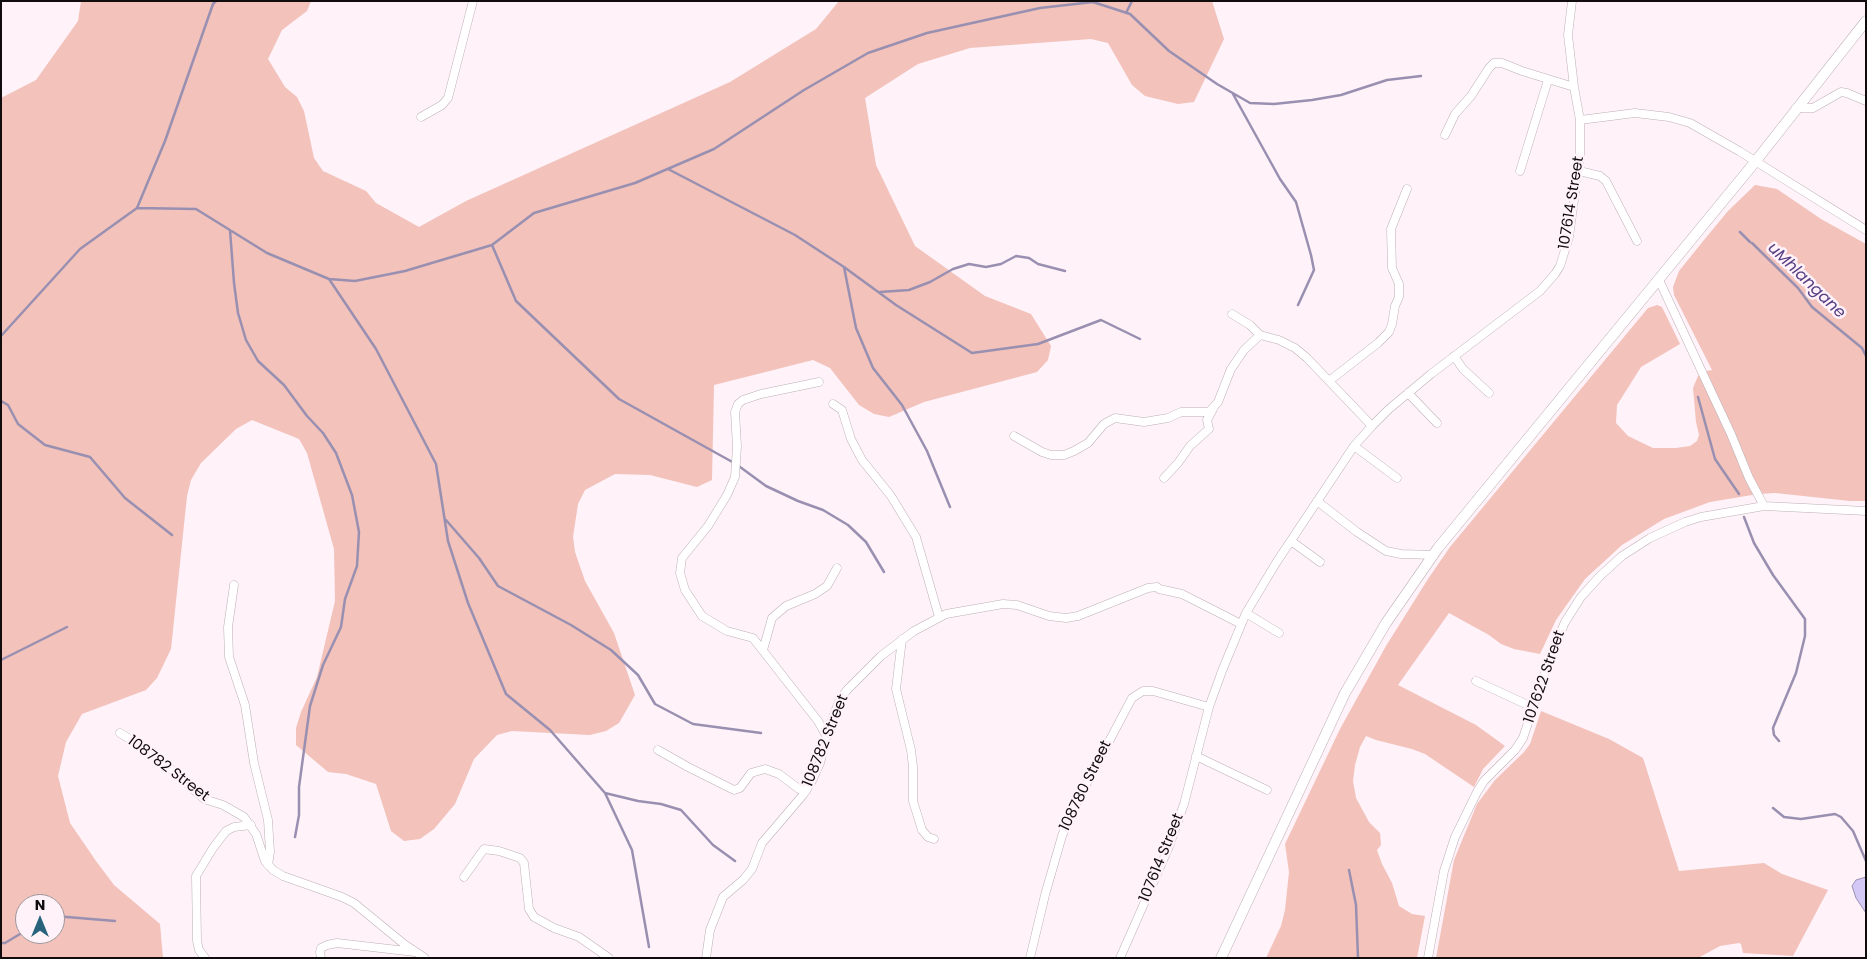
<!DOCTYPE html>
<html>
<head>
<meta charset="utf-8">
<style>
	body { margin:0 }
	#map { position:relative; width:1867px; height:959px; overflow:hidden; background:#fff2f9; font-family:Poppins,sans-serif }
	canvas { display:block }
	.frame { position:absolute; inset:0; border:2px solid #100c0e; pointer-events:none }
	.north { position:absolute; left:15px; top:894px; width:50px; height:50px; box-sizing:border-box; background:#fff2f9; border:1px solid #9f969b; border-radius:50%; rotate:0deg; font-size:14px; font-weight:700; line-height:20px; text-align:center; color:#100c0e }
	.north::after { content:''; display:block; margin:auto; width:18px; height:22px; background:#27637b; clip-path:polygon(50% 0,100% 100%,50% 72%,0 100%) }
</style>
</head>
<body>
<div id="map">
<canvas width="1867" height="959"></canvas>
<div class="frame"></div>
<div class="north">N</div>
</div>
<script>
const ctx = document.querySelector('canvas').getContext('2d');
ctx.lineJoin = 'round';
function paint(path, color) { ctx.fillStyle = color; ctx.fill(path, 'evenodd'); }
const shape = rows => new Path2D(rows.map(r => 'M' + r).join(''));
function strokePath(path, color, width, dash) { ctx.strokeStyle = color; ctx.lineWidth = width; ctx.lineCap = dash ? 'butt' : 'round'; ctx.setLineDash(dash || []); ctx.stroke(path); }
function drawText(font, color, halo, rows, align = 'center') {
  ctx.font = font + ' Poppins,sans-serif'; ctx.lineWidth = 5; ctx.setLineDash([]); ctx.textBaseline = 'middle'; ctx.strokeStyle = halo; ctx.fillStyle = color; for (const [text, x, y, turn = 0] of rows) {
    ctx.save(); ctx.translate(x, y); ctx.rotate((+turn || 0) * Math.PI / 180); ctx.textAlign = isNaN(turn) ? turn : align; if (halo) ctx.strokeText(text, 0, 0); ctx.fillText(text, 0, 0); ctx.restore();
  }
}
paint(shape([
	[81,1,311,1,307,11,282,30,268,59,285,87,297,97,304,111,314,158,323,171,366,191,376,203,419,227,466,201,730,82,816,29,839,1,1212,1,1224,39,1194,102,1178,104,1145,96,1132,85,1108,43,1091,39,970,48,918,64,865,98,876,165,915,246,985,296,1031,314,1051,346,1048,360,1037,372,924,402,889,417,874,414,859,405,830,368,813,360,714,385,712,480,697,487,650,475,615,474,585,490,578,504,573,537,575,552,585,581,614,633,635,695,619,723,606,731,590,735,512,731,497,735,474,759,455,804,434,829,420,839,404,841,391,831,376,784,346,774,328,772,296,745,296,728,301,712,317,677,335,601,334,549,307,453,299,439,252,420,236,429,201,463,191,480,187,496,171,649,157,678,146,690,82,714,66,742,58,776,70,823,96,861,114,885,160,924,163,958,1,958,1,98,36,80,78,21],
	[25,904,55,904,55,934,25,934],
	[1755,185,1777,189,1821,219,1866,244,1866,501,1850,501,1775,493,1758,494,1710,502,1664,519,1622,545,1585,579,1556,620,1540,654,1514,649,1501,644,1489,635,1449,613,1398,685,1476,725,1505,746,1483,769,1474,787,1425,754,1412,749,1376,740,1366,736,1360,747,1355,765,1353,781,1356,798,1369,822,1380,833,1381,845,1377,850,1382,864,1392,883,1399,906,1412,914,1425,916,1417,958,1266,958,1281,926,1285,910,1289,872,1285,844,1340,729,1386,646,1428,579,1450,547,1648,308,1657,305,1662,307,1680,344,1641,367,1617,405,1616,423,1628,436,1653,448,1676,448,1690,446,1697,441,1699,435,1696,422,1693,388,1698,376,1706,371,1712,370,1674,295,1673,287,1679,271,1704,240,1728,211],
	[1541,711,1609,739,1643,758,1679,871,1764,863,1782,874,1828,890,1793,956,1743,953,1741,944,1739,943,1720,946,1698,958,1436,958,1454,860,1477,804,1495,780,1524,752,1530,744]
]), '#f2c2bb');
const water = shape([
	[1866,877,1866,913,1856,898,1852,886,1856,880,1866,877]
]);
paint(water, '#d4c8f7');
strokePath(water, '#9990b1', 1);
strokePath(shape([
	[1126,13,1132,1],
	[1233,94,1280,179,1296,202,1311,255,1314,270,1298,305],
	[668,169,795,235,844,267,896,305,972,353,1038,344,1101,320,1140,339],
	[137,208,165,141,213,4,216,1],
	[230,230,234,283,238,313,246,340,258,361,284,385,307,416,323,433,336,453,352,495,359,532,357,566,345,599,341,627,323,665,310,706,299,787,299,815,295,837],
	[1740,232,1750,242],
	[1752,243,1798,288,1812,307,1862,348,1866,356],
	[492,245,516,301,619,399,736,464,766,486,798,501,823,510,848,525,866,542,884,572],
	[844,267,856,328,873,368,902,405,927,451,950,507],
	[329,279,376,349,436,464,448,541,468,603,506,694,550,730,605,793,632,850,649,947],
	[880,292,909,290,930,282,953,269,969,264,986,267,1001,264,1016,256,1029,258,1038,264,1065,271],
	[1,336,80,249,137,208,196,209,267,253,329,279,355,281,405,271,492,245,534,213,635,183,714,149,804,90,868,53,927,33,1040,8,1093,2,1130,14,1169,51,1217,84,1250,103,1274,104,1312,100,1341,95,1387,80,1421,76],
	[1698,397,1715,459,1739,494],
	[1,401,8,405,18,424,45,445,90,457,125,498,172,535],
	[1744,517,1754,543,1773,575,1805,619,1805,636,1796,673,1773,728,1774,735,1779,741],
	[446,520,479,558,498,586,571,625,611,650,638,675,655,704,693,724,761,733],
	[1,660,67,627],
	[605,793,638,801,661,804,681,810,713,845,735,861],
	[1773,808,1784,817,1801,819,1835,814,1841,817,1853,831,1866,861],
	[1349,870,1356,905,1358,958],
	[55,916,115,921],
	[1,943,5,943,25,931]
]), '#9990b1', 2.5);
const minor = shape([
	[1796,108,1813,108,1841,92,1847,93,1866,101],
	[421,117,442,105,448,98,473,1],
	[1580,120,1635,113,1669,117,1690,123,1739,151,1866,230],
	[1445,135,1455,114,1471,96,1489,68,1494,63,1502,63,1522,71,1574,87],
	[1520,171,1548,80],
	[1579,171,1600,176,1606,181,1637,241],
	[1659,280,1731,434,1749,478,1764,506],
	[1232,314,1250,325,1260,335,1279,340,1295,348,1307,358,1372,426],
	[1454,356,1463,369,1489,393],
	[1329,381,1378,343,1389,332,1392,324,1395,306,1399,297,1399,284,1392,268,1391,229,1407,189],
	[819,382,761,394,743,400,738,404,735,412,737,446,735,477,727,495,708,526,682,558,680,573,685,590,702,616,727,631,753,638,818,721,827,737],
	[1408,393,1437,423],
	[833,404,842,410,851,439,862,460,891,496,916,537,939,617],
	[1014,436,1042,452,1051,455,1064,455,1074,451,1088,443,1104,424,1115,418,1144,422,1168,418,1181,412,1209,412,1218,402,1231,369,1244,350,1260,335],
	[1354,446,1397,478],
	[1164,478,1178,463,1190,446,1209,429,1207,420,1213,409],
	[1317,501,1357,532,1386,551,1401,554,1434,555],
	[1291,541,1320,562],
	[234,585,228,627,229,657,245,705,254,763,268,820,270,852,268,865],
	[1246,613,1279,633],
	[902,639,896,689,911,750,913,767,913,801,922,830,928,837,934,839],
	[763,650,772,618,786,606,815,594,827,586,837,568],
	[1476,681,1534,708],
	[120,733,155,755,204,799,223,805,244,817,256,834,265,861,273,870,283,876,342,897,354,903,404,944,425,958],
	[658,750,688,767,734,790,740,788,751,773,765,769,779,774,799,789,806,791],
	[1196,756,1267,790],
	[464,877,484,849,499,851,520,858,524,863,529,909,534,917,554,928,579,937,609,958],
	[205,958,199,950,197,941,196,876,213,848,226,831,234,827,251,825],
	[321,958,320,952,321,948,327,945,337,943,415,952],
	[706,958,710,930,723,897,743,880,752,869,762,843,803,795,812,781,820,763,830,725,840,699,847,690,881,656,914,631,946,614,1003,604,1017,605,1049,616,1066,618,1078,616,1148,588,1157,587,1159,589,1182,594,1241,624],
	[1030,958,1045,895,1062,836,1071,813,1132,698,1143,691,1153,691,1209,707],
	[1120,958,1168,849,1184,804,1209,707,1222,671,1246,613,1276,563,1354,446,1372,426,1389,409,1431,374,1540,291,1555,274,1560,266,1569,237,1580,155,1580,120,1574,87,1568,35,1572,1],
	[1428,958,1444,871,1455,837,1477,792,1484,781,1515,750,1523,738,1548,663,1565,622,1581,597,1600,576,1622,556,1650,538,1685,522,1701,517,1764,506,1866,511]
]);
const major = shape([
	[1221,958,1345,693,1386,623,1438,548,1755,162,1866,21]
]);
strokePath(minor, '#bcafb6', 9);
strokePath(major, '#bcafb6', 11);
strokePath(minor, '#fff', 8);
strokePath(major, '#fff', 10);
drawText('15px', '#100c0e', '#fff2f9', [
	["107614 Street",1572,203,-81],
	["107622 Street",1545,677,-71],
	["108782 Street",826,741,-68],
	["108782 Street",168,769,37],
	["108780 Street",1086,786,-64],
	["107614 Street",1162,858,-68]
]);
drawText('italic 16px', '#574185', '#fff2f9', [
	["uMhlangane",1806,281,44]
]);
</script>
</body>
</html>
